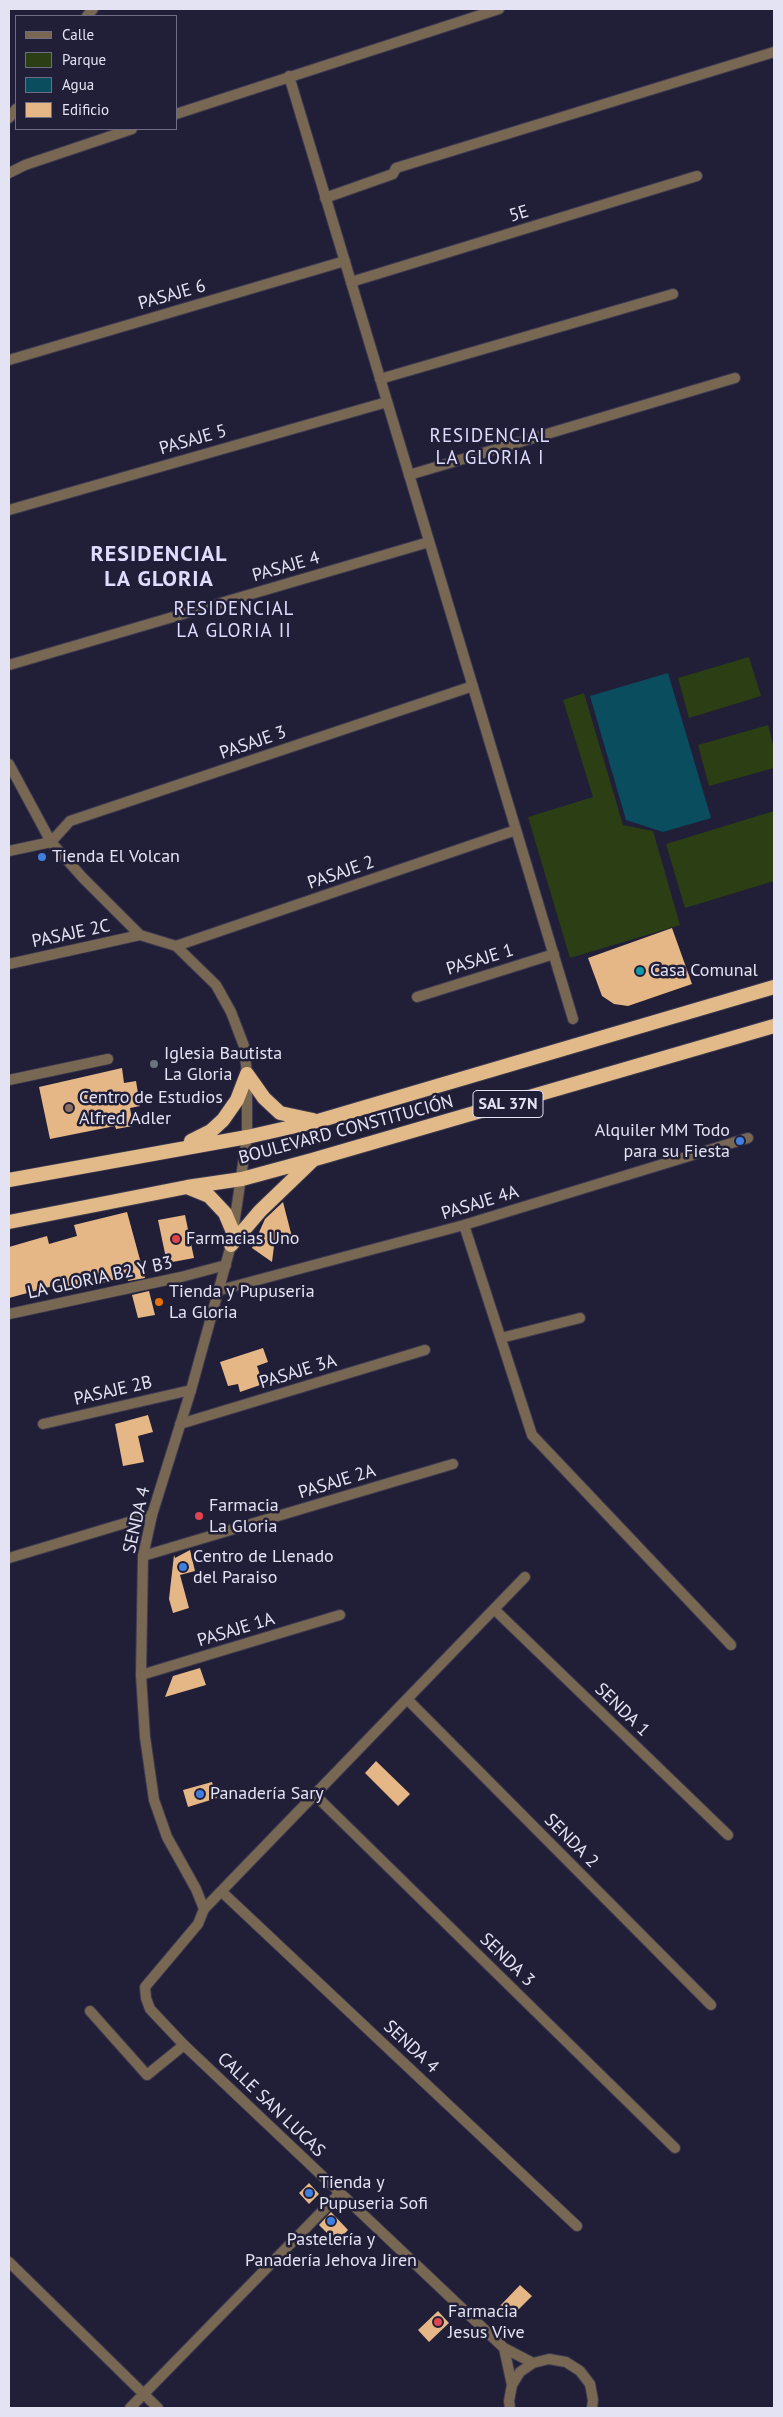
<!DOCTYPE html>
<html>
<head>
<meta charset="utf-8">
<style>
	body { margin:0 }
	#map { position:relative; width:783px; height:2417px; overflow:hidden; background:#211f37; font-family:"PT Sans",sans-serif }
	canvas { display:block }
	.frame { position:absolute; inset:0; border:10px solid #e4e3f4; pointer-events:none }
	.legend { position:absolute; left:15px; top:15px; width:162px; height:115px; box-sizing:border-box; background:#211f37; border:1px solid #6f6d83; margin:0; padding:6px 9px; list-style:none; font-size:15px; color:#e4e3f4 }
	.legend li { display:flex; align-items:center; gap:10px; height:25px }
	.legend b { width:25px; border:1px solid #6f6d83 }
</style>
</head>
<body>
<div id="map">
<canvas width="783" height="2417"></canvas>
<div class="frame"></div>
<ul class="legend">
<li><b style="height:6px;background:#786753"></b>Calle</li>
<li><b style="height:14px;background:#2b3e14"></b>Parque</li>
<li><b style="height:14px;background:#094d5e"></b>Agua</li>
<li><b style="height:14px;background:#e6b786"></b>Edificio</li>
</ul>
</div>
<script>
const ctx = document.querySelector('canvas').getContext('2d');
ctx.lineJoin = 'round';
function paint(path, color) { ctx.fillStyle = color; ctx.fill(path, 'evenodd'); }
const shape = rows => new Path2D(rows.map(r => 'M' + r).join(''));
function strokePath(path, color, width, dash) { ctx.strokeStyle = color; ctx.lineWidth = width; ctx.lineCap = dash ? 'butt' : 'round'; ctx.setLineDash(dash || []); ctx.stroke(path); }
function drawText(font, color, halo, rows, align = 'center') {
  ctx.font = font + ' "PT Sans",sans-serif'; ctx.lineWidth = 5; ctx.setLineDash([]); ctx.textBaseline = 'middle'; ctx.strokeStyle = halo; ctx.fillStyle = color; for (const [text, x, y, turn = 0] of rows) {
    ctx.save(); ctx.translate(x, y); ctx.rotate((+turn || 0) * Math.PI / 180); ctx.textAlign = isNaN(turn) ? turn : align; if (halo) ctx.strokeText(text, 0, 0); ctx.fillText(text, 0, 0); ctx.restore();
  }
}
paint(shape([
	[749,657,761,696,689,718,678,678],
	[584,693,623,825,653,831,680,925,570,958,528,817,593,797,563,700],
	[768,725,774,748,774,768,709,786,698,745],
	[774,811,774,881,685,908,666,844]
]), '#2b3e14');
paint(shape([
	[668,673,711,818,663,832,626,820,590,696]
]), '#094d5e');
paint(shape([
	[672,928,692,984,628,1006,614,1004,602,996,588,958],
	[122,1068,124,1083,136,1081,140,1106,130,1108,133,1126,116,1129,115,1126,50,1139,39,1087],
	[283,1202,293,1241,274,1246,272,1262,252,1248,265,1219],
	[127,1212,145,1278,128,1281,127,1276,91,1286,90,1282,66,1290,64,1283,9,1298,9,1247,47,1236,49,1244,77,1236,74,1225],
	[185,1215,194,1258,167,1263,158,1220],
	[149,1291,155,1315,138,1318,132,1295],
	[263,1348,268,1362,257,1366,263,1384,240,1392,238,1384,228,1386,220,1362],
	[148,1415,153,1432,138,1436,144,1462,123,1466,115,1424],
	[190,1550,195,1571,180,1575,189,1608,173,1613,169,1599,174,1555,175,1558],
	[200,1668,206,1685,165,1697,173,1676],
	[376,1761,410,1794,398,1806,365,1773],
	[212,1782,217,1798,188,1807,183,1790],
	[309,2183,319,2194,309,2204,299,2193],
	[331,2212,348,2230,336,2242,319,2225],
	[520,2285,532,2296,509,2319,498,2308],
	[438,2311,449,2323,429,2342,418,2330]
]), '#e6b786');
const pedestrian = shape([
	[325,198,393,174,396,168,774,52],
	[351,282,697,176],
	[380,379,673,294],
	[409,475,735,378]
]);
const minor = shape([
	[87,16,93,9],
	[289,76,573,1019],
	[176,114,499,9],
	[9,118,16,109],
	[9,173,25,165,132,129],
	[9,360,345,261],
	[9,510,387,402],
	[9,665,429,542],
	[9,764,51,842,83,878,140,935,176,946,216,985,231,1012,244,1046,247,1074,247,1137],
	[9,851,51,842,70,821,473,686],
	[176,946,516,830],
	[9,964,140,935],
	[417,997,554,954],
	[9,1080,108,1059],
	[464,1225,532,1435,731,1645],
	[220,1290,464,1225,748,1138],
	[9,1314,181,1277,226,1265],
	[501,1338,580,1318],
	[43,1424,191,1390],
	[180,1424,425,1350],
	[143,1556,453,1464],
	[9,1558,152,1515],
	[494,1609,728,1835],
	[141,1675,340,1615],
	[407,1699,711,2005],
	[315,1795,675,2148],
	[222,1892,577,2226],
	[204,1909,525,1577],
	[90,2011,147,2075,184,2045],
	[9,2262,158,2408],
	[130,2408,340,2193]
]);
const tertiary = shape([
	[247,1137,231,1245,191,1390,152,1515,143,1556,141,1675,145,1737,154,1800,167,1837,196,1889,204,1909,198,1924,145,1987,146,1998,150,2009,184,2045,504,2348,533,2363],
	[504,2348,512,2385],
	[510,2408,509,2401,512,2385,520,2372,533,2363,549,2359,566,2362,580,2371,590,2384,593,2400,592,2408]
]);
const trunk = shape([
	[247,1074,264,1098,280,1113,313,1120],
	[191,1141,211,1131,223,1120,237,1100,247,1074],
	[9,1180,247,1137,318,1121,774,987],
	[187,1187,209,1196,225,1213,233,1232],
	[9,1222,187,1187,242,1179,312,1160,774,1026],
	[231,1245,260,1211,312,1161]
]);
strokePath(pedestrian, '#3c3a51', 12);
strokePath(minor, '#3c3a51', 12);
strokePath(tertiary, '#3c3a51', 12);
strokePath(trunk, '#3c3a51', 16);
strokePath(pedestrian, '#786753', 10);
strokePath(minor, '#786753', 10);
strokePath(tertiary, '#786753', 10);
strokePath(trunk, '#e2ba8a', 14);
for (const [x, y, r, color] of [
	[42,857,5,"#3f7fe0"],
	[640,971,5,"#0f9aa8"],
	[154,1064,5,"#6b7280"],
	[69,1108,5,"#8d6e63"],
	[740,1141,5,"#3f7fe0"],
	[176,1239,5,"#e0444e"],
	[159,1302,5,"#e8710a"],
	[199,1516,5,"#e0444e"],
	[183,1567,5,"#3f7fe0"],
	[200,1794,5,"#3f7fe0"],
	[309,2193,5,"#3f7fe0"],
	[331,2221,5,"#3f7fe0"],
	[438,2322,5,"#e0444e"]
]) { const dot = new Path2D(); dot.arc(x, y, r, 0, 2 * Math.PI); ctx.fillStyle = color; ctx.fill(dot); strokePath(dot, '#211f37', 2); }
for (const [x, y, w] of [
	[508,1104,70]
]) { const box = new Path2D(); box.roundRect(x - w / 2, y - 13.5, w, 27, 4); ctx.fillStyle = '#211f37'; ctx.fill(box); strokePath(box, '#e4e3f4', 1); }
drawText('bold 16px', '#e4e3f4', null, [
	["SAL 37N",508,1104]
]);
drawText('18px', '#e4e3f4', '#211f37', [
	["5E",519,214,-17],
	["PASAJE 6",172,295,-16],
	["PASAJE 5",193,440,-16],
	["PASAJE 4",286,567,-16],
	["PASAJE 3",253,743,-19],
	["PASAJE 2",341,873,-19],
	["PASAJE 2C",71,934,-12],
	["PASAJE 1",480,960,-17],
	["BOULEVARD CONSTITUCIÓN",346,1130,-15],
	["PASAJE 4A",480,1203,-17],
	["LA GLORIA B2 Y B3",100,1278,-12],
	["PASAJE 3A",298,1372,-17],
	["PASAJE 2B",113,1391,-13],
	["PASAJE 2A",337,1482,-17],
	["SENDA 4",137,1520,-77],
	["PASAJE 1A",236,1630,-17],
	["SENDA 1",622,1710,44],
	["SENDA 2",571,1841,45],
	["SENDA 3",507,1960,44],
	["SENDA 4",411,2047,43],
	["CALLE SAN LUCAS",271,2105,44]
]);
drawText('18px', '#e4e3f4', '#211f37', [
	["Tienda El Volcan",52,857],
	["Casa Comunal",650,971],
	["Iglesia Bautista",164,1054],
	["La Gloria",164,1075],
	["Centro de Estudios",79,1098],
	["Alfred Adler",79,1119],
	["Alquiler MM Todo",730,1131,"right"],
	["para su Fiesta",730,1152,"right"],
	["Farmacias Uno",186,1239],
	["Tienda y Pupuseria",169,1292],
	["La Gloria",169,1313],
	["Farmacia",209,1506],
	["La Gloria",209,1527],
	["Centro de Llenado",193,1557],
	["del Paraiso",193,1578],
	["Panadería Sary",210,1794],
	["Tienda y",319,2183],
	["Pupuseria Sofi",319,2204],
	["Pastelería y",331,2240,"center"],
	["Panadería Jehova Jiren",331,2261,"center"],
	["Farmacia",448,2312],
	["Jesus Vive",448,2333]
], 'left');
ctx.letterSpacing = '1px';
drawText('19px', '#dfddff', '#211f37', [
	["RESIDENCIAL",490,437],
	["LA GLORIA I",490,459],
	["RESIDENCIAL",234,610],
	["LA GLORIA II",234,632]
]);
ctx.letterSpacing = '0px';
ctx.letterSpacing = '1px';
drawText('bold 22px', '#dfddff', '#211f37', [
	["RESIDENCIAL",159,555],
	["LA GLORIA",159,580]
]);
ctx.letterSpacing = '0px';
</script>
</body>
</html>
